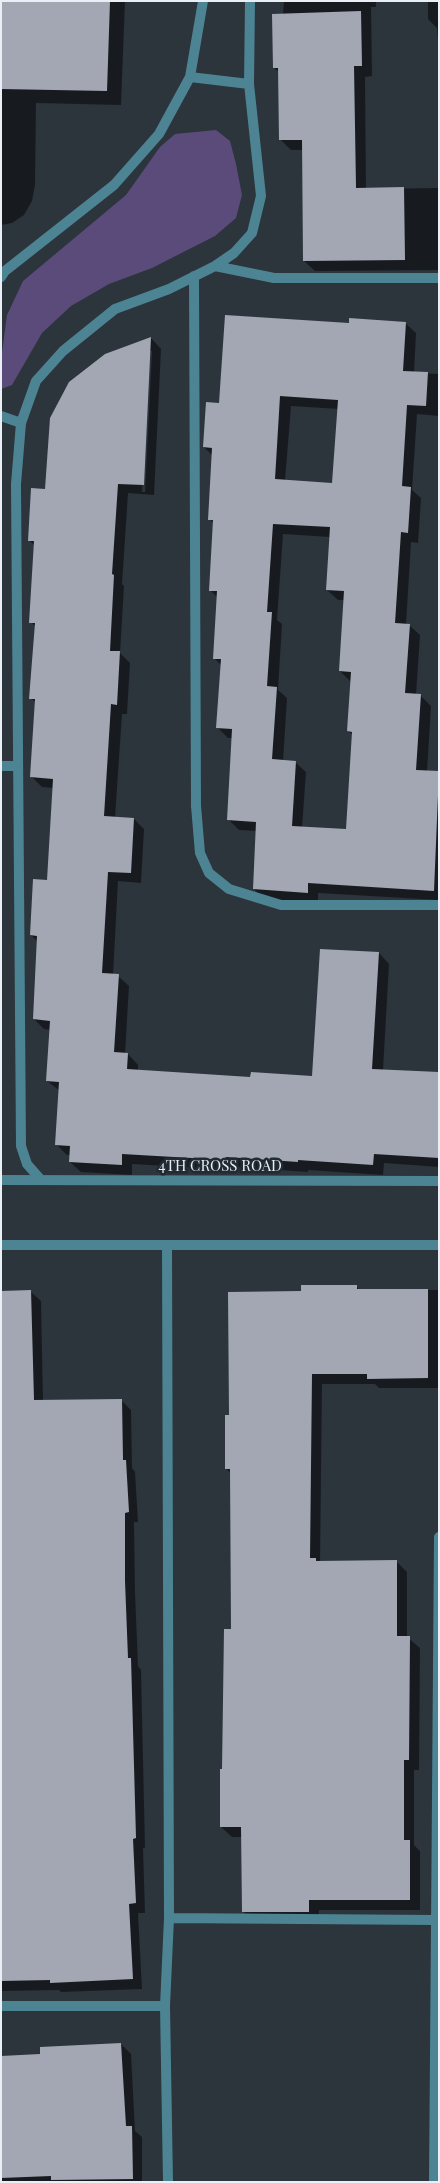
<!DOCTYPE html>
<html>
<head>
<meta charset="utf-8">
<style>
	body { margin:0 }
	#map { position:relative; width:440px; height:2183px; overflow:hidden; background:#2c343c; font-family:"Playfair Display",serif }
	canvas { display:block }
	.frame { position:absolute; inset:0; border:2px solid #e9eff4; pointer-events:none }
</style>
</head>
<body>
<div id="map">
<canvas width="440" height="2183"></canvas>
<div class="frame"></div>
</div>
<script>
const ctx = document.querySelector('canvas').getContext('2d');
ctx.lineJoin = 'round';
function paint(path, color) { ctx.fillStyle = color; ctx.fill(path, 'evenodd'); }
const shape = rows => new Path2D(rows.map(r => 'M' + r).join(''));
function strokePath(path, color, width, dash) { ctx.strokeStyle = color; ctx.lineWidth = width; ctx.lineCap = dash ? 'butt' : 'round'; ctx.setLineDash(dash || []); ctx.stroke(path); }
function drawText(font, color, halo, rows, align = 'center') {
  ctx.font = font + ' "Playfair Display",serif'; ctx.lineWidth = 5; ctx.setLineDash([]); ctx.textBaseline = 'middle'; ctx.strokeStyle = halo; ctx.fillStyle = color; for (const [text, x, y, turn = 0] of rows) {
    ctx.save(); ctx.translate(x, y); ctx.rotate((+turn || 0) * Math.PI / 180); ctx.textAlign = isNaN(turn) ? turn : align; if (halo) ctx.strokeText(text, 0, 0); ctx.fillText(text, 0, 0); ctx.restore();
  }
}
paint(shape([
	[216,130,230,141,236,164,242,195,236,218,215,236,152,268,109,284,71,306,42,333,12,385,1,389,1,360,7,315,23,281,126,195,160,147,175,134]
]), '#5b4b7a');
paint(shape([
	[1,1,125,1,121,105,36,103,35,185,32,201,24,215,12,223,1,225],
	[284,1,376,1,376,7,371,7,372,76,365,77,366,189,439,188,439,270,315,271,304,261,303,150,291,150,281,140,280,73,274,68,283,15],
	[428,1,439,1,439,53,437,28,428,19],
	[405,323,416,333,414,373,439,374,439,416,417,414,412,490,421,498,418,543,411,542,406,625,409,625,420,635,416,695,420,695,431,706,427,772,439,772,439,900,318,893,318,903,264,899,254,889,257,831,239,830,228,819,233,738,228,738,217,727,222,666,214,658,218,598,210,590,214,524,210,519,213,456,204,447,221,404,350,324],
	[291,406,339,409,333,484,285,481],
	[283,534,330,537,327,590,338,600,344,600,340,671,351,682,348,731,353,735,347,830,302,828,306,772,295,762,283,761,287,698,278,690,282,624,277,620],
	[151,338,161,349,154,495,128,493,122,584,124,586,120,653,130,663,127,714,122,714,115,818,134,819,144,829,141,883,118,881,113,975,118,976,129,986,125,1054,128,1054,138,1065,138,1071,251,1078,313,1077,379,953,389,964,383,1070,439,1074,439,1167,384,1163,383,1175,308,1170,308,1172,236,1167,236,1170,132,1164,132,1175,81,1172,70,1162,71,1155,67,1155,57,1145,60,1091,47,1081,51,1030,44,1029,34,1019,38,942,31,935,48,881,53,788,42,787,32,777,36,703,31,698,36,627,31,622,35,546,29,540,46,490,106,355],
	[149,351,152,351,145,492,142,492],
	[356,1286,360,1290,439,1290,439,1388,379,1388,375,1384,322,1384,320,1562,397,1562,407,1572,407,1637,420,1648,419,1770,414,1770,414,1845,420,1851,420,1910,319,1910,319,1922,254,1922,243,1911,243,1837,232,1837,221,1827,232,1630,231,1473,226,1469,230,1416,302,1292],
	[1,1292,31,1292,41,1301,43,1401,121,1400,131,1410,132,1468,135,1472,138,1522,134,1522,135,1592,138,1666,141,1670,145,1848,143,1848,145,1913,138,1913,142,1989,61,1992,59,1990,1,1991],
	[121,2044,131,2054,135,2131,142,2137,142,2182,1,2182,1,2057,41,2055]
]), '#0007');
paint(shape([
	[1,1,110,1,107,91,1,89],
	[361,11,362,66,354,66,356,188,404,187,405,260,303,261,302,140,279,140,278,68,273,68,272,14],
	[225,315,349,323,349,318,406,322,403,371,428,372,426,406,407,405,402,486,411,487,408,533,401,532,395,623,410,624,405,693,421,694,416,770,439,771,434,891,308,883,308,893,253,889,256,822,227,820,232,729,216,728,221,659,213,659,217,591,209,591,213,520,208,520,212,448,203,447,206,402,219,403],
	[280,396,338,400,332,483,275,479],
	[273,524,330,527,326,590,344,591,339,671,351,672,347,731,352,732,346,829,292,826,296,761,272,759,277,687,267,686,272,612,267,612],
	[151,337,144,485,118,484,112,574,114,575,110,651,120,651,117,705,111,704,104,816,134,818,131,873,108,872,102,973,119,974,114,1052,128,1053,127,1069,250,1077,251,1072,312,1076,320,949,379,952,372,1069,439,1072,439,1158,374,1154,373,1165,298,1160,298,1162,226,1157,226,1160,122,1154,122,1165,69,1162,70,1146,55,1145,59,1082,46,1081,50,1021,33,1019,37,936,30,935,33,879,47,880,53,779,30,777,35,699,29,699,35,623,29,623,34,541,28,541,31,488,45,489,50,418,69,382,105,354],
	[301,1285,357,1285,357,1289,428,1289,428,1378,367,1379,367,1374,312,1374,310,1558,316,1558,316,1561,397,1560,397,1636,410,1636,409,1760,404,1760,404,1840,410,1840,410,1900,309,1900,309,1912,242,1912,241,1827,220,1827,220,1769,222,1769,224,1629,231,1629,230,1469,225,1469,225,1415,229,1415,228,1292,301,1291],
	[31,1290,34,1400,122,1399,123,1460,126,1460,129,1512,125,1513,125,1581,128,1658,131,1658,136,1838,133,1839,136,1903,129,1904,133,1979,50,1983,50,1980,1,1981,1,1291],
	[121,2043,126,2126,132,2126,133,2179,51,2180,51,2176,1,2178,1,2056,40,2054,40,2047]
]), '#a3a7b3');
strokePath(shape([
	[190,77,249,84],
	[215,266,274,278,439,278],
	[194,276,196,806,200,853,209,873,229,889,281,905,439,905],
	[1,277,5,271,114,185,159,134,190,77,203,1],
	[1,416,21,423],
	[1,766,18,766],
	[41,1180,27,1164,21,1146,16,484,21,423,36,381,63,351,115,309,169,289,215,266,234,253,252,233,261,196,249,84,250,1],
	[167,1245,169,1918,165,2006,168,2182],
	[169,1918,435,1920],
	[1,2006,165,2006],
	[434,2182,439,1537]
]), '#4c8494', 10);
strokePath(shape([
	[1,1180,439,1181],
	[1,1245,439,1245]
]), '#4c8494', 10);
drawText('15px', '#e9eff4', '#222a32', [
	["4TH CROSS ROAD",220,1166]
]);
</script>
</body>
</html>
